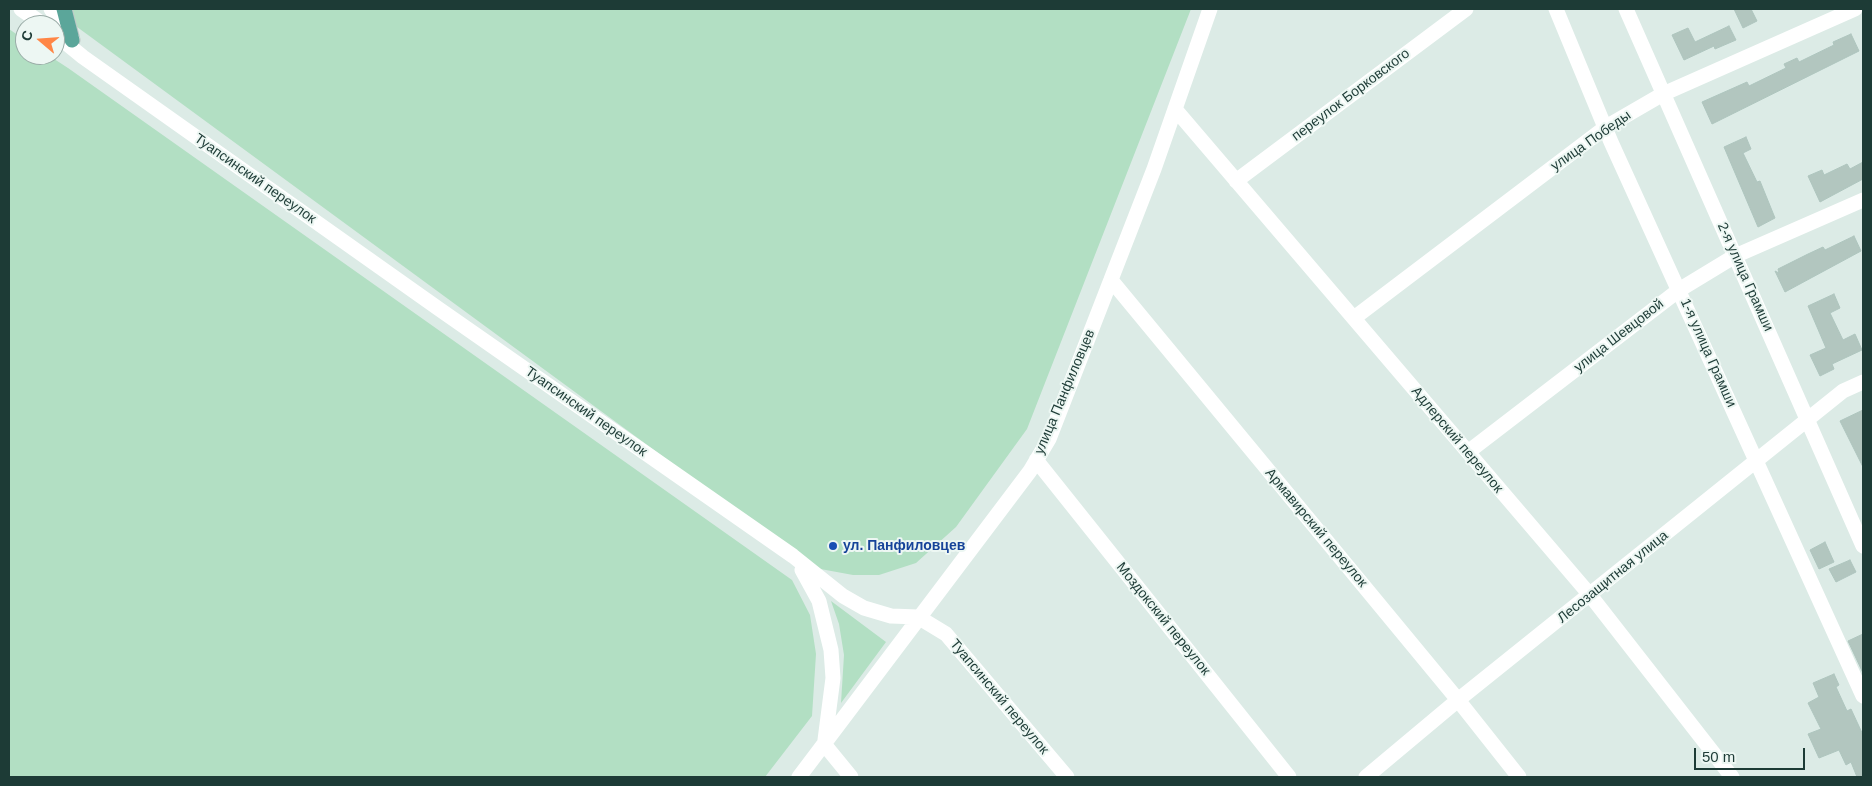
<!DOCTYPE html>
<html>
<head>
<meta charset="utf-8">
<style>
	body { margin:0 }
	#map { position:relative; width:1872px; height:786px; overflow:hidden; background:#dcebe6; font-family:Arial,sans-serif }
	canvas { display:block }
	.frame { position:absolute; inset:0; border:10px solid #1d3b36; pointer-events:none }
	.north { position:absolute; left:15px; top:15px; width:50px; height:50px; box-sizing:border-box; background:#edf7f3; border:1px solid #9aaca7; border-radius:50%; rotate:288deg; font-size:14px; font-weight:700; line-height:20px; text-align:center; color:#1d3b36 }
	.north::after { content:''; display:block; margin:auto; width:18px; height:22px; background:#ff8646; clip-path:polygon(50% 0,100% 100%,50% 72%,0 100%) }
	.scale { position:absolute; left:1694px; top:748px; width:111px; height:22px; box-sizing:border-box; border:2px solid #1d3b36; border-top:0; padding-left:6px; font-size:15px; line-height:18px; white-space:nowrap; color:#1d3b36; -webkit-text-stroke:4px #edf7f3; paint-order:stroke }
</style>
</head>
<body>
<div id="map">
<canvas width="1872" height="786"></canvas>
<div class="frame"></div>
<div class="north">С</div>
<div class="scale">50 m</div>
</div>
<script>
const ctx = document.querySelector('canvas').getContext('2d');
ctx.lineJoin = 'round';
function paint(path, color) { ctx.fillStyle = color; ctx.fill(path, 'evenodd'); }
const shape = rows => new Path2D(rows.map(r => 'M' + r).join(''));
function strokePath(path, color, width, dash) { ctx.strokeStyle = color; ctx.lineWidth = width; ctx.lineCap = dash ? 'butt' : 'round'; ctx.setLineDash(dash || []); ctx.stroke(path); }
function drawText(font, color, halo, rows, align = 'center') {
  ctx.font = font + ' Arial,sans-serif'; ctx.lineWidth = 4; ctx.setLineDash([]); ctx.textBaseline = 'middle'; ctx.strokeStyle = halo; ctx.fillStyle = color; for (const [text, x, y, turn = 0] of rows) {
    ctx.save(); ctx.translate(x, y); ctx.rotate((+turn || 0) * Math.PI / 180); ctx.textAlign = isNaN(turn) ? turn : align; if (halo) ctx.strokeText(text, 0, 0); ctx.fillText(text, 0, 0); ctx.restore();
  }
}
paint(shape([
	[61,9,1191,9,1027,429,956,527,916,563,879,575,853,575,815,568,58,13],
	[9,29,25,40,25,55,48,55,68,68,792,580,810,615,816,654,812,716,765,777,9,777],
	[831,601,886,642,841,703,844,655,839,624]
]), '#b2dfc3');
const building = shape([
	[1734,9,1751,9,1757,21,1743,28,1734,9],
	[1729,26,1736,40,1715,49,1714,46,1684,60,1672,35,1688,28,1695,42,1729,26],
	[1851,34,1859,51,1712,124,1702,102,1747,82,1749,86,1786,68,1784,64,1797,58,1799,62,1834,45,1833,42,1851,34],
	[1746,137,1751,149,1743,153,1757,182,1760,181,1775,218,1758,227,1724,147,1746,137],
	[1863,162,1863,179,1820,202,1808,176,1822,170,1824,175,1847,164,1850,169,1863,162],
	[1854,236,1861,251,1785,292,1775,271,1779,273,1778,269,1808,254,1823,247,1825,250,1854,236],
	[1834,294,1840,308,1830,313,1843,340,1855,334,1862,350,1832,364,1834,369,1820,376,1810,355,1826,348,1808,306,1834,294],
	[1863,410,1863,467,1840,421,1863,410],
	[1825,542,1834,562,1819,569,1810,550,1825,542],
	[1850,560,1856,572,1836,582,1829,569,1850,560],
	[1863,634,1863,673,1848,641,1863,634],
	[1834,674,1839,685,1836,687,1847,711,1851,709,1863,735,1863,777,1857,777,1851,762,1846,765,1839,750,1819,758,1808,734,1821,729,1808,703,1819,697,1813,683,1834,674]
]);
paint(building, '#b2c6bf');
strokePath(building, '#aec5be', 1);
const major = shape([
	[64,9,72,40]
]);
strokePath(major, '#c0c8c7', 17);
strokePath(shape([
	[21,9,44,25],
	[51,9,72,39],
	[1556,9,1611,142,1863,696],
	[1626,9,1863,546],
	[55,34,83,57,439,309,793,556,843,596,864,608,891,616,918,617,946,634,1067,777],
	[1175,109,1590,595,1732,777],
	[1236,181,1466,9],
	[1111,280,1458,700,1519,777],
	[1354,318,1606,127,1663,94,1855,9],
	[1468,452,1679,290,1735,256,1863,200],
	[1036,460,1289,777],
	[802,570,819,601,831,650,833,678,825,740],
	[824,744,851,777],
	[799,777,1030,471,1049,439,1154,169,1210,9],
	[1366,777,1458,700,1843,391,1863,382]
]), '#fff', 15);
strokePath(major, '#5ba69a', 15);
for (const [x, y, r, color] of [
	[833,546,5,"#1a4fb4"]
]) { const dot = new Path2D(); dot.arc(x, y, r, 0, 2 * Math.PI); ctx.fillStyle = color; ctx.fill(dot); strokePath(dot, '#edf7f3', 2); }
drawText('14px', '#1d3b36', '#edf7f3', [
	["переулок Борковского",1351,95,-37],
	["улица Победы",1591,141,-35],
	["Туапсинский переулок",255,179,35],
	["2-я улица Грамши",1745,277,66],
	["улица Шевцовой",1619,336,-38],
	["1-я улица Грамши",1708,353,66],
	["улица Панфиловцев",1065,392,-67],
	["Туапсинский переулок",586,412,35],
	["Адлерский переулок",1457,440,50],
	["Армавирский переулок",1316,528,50],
	["Лесозащитная улица",1613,577,-39],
	["Моздокский переулок",1163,619,51],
	["Туапсинский переулок",999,697,50]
]);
drawText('bold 14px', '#164399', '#edf7f3', [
	["ул. Панфиловцев",843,546]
], 'left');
</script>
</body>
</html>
